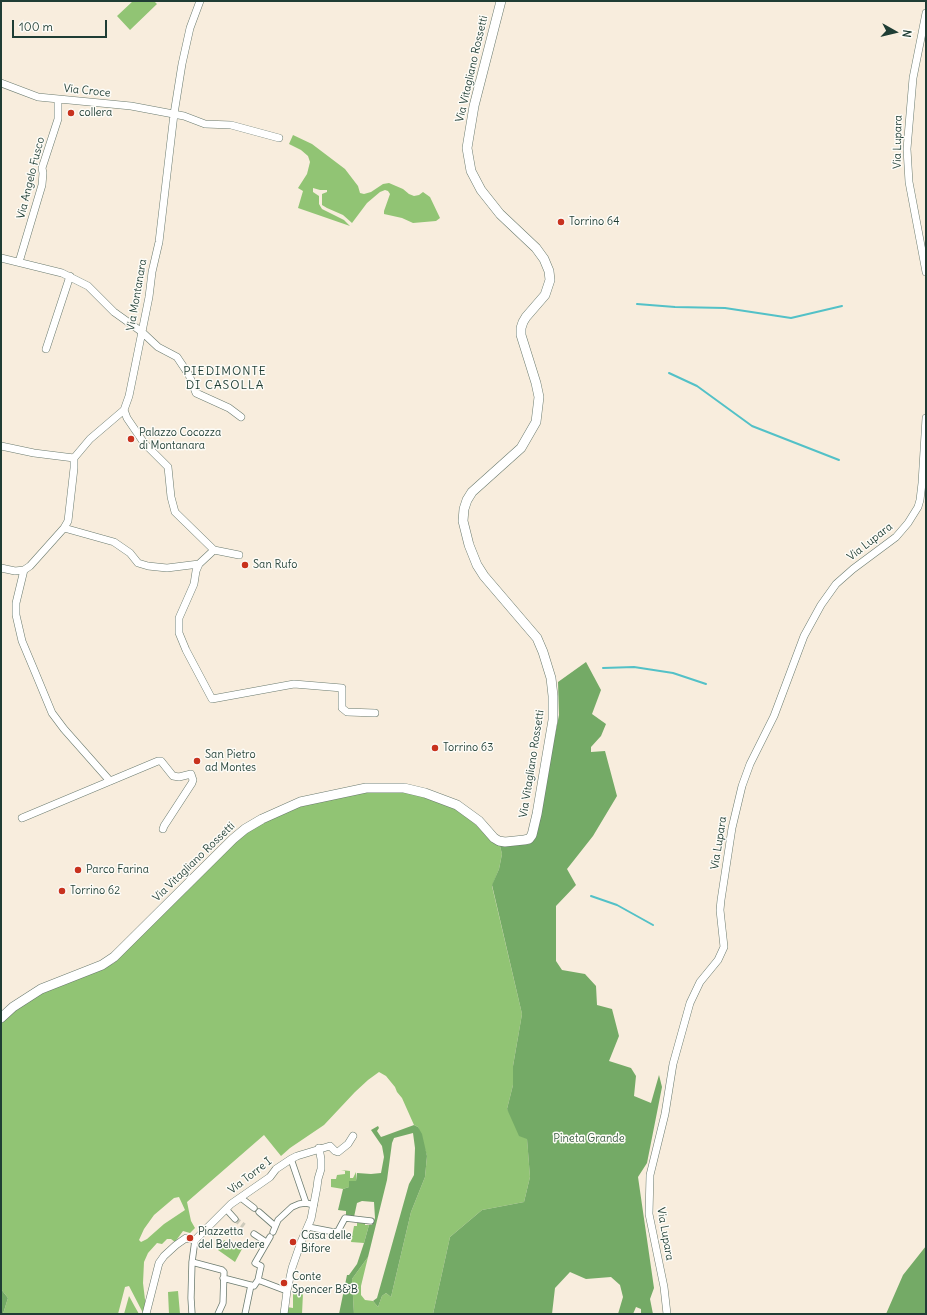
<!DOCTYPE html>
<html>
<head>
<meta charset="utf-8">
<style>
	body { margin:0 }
	#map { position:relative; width:927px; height:1315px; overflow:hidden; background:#f8eddd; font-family:Delius,sans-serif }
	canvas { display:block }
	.frame { position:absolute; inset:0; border:2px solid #1f3d34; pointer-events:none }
	.north { position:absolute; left:875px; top:12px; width:40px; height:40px; -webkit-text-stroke:3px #fdfcf7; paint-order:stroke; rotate:98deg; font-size:11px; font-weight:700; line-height:16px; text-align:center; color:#1f3d34 }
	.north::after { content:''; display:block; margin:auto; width:14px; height:18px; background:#1f3d34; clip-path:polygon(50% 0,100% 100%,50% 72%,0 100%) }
	.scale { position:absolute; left:12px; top:20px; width:95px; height:18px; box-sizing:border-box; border:2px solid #1f3d34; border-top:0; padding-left:5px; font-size:12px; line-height:14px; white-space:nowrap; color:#1f3d34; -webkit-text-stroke:3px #fdfcf7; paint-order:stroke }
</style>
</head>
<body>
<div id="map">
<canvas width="927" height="1315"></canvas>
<div class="frame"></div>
<div class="north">N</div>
<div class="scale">100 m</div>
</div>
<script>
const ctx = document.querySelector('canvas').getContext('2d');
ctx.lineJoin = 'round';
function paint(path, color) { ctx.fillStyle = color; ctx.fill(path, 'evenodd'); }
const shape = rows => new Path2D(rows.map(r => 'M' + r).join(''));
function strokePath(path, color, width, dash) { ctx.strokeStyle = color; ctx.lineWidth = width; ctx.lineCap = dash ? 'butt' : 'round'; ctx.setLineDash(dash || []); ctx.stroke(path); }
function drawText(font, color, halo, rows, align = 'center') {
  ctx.font = font + ' Delius,sans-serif'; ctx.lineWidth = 3; ctx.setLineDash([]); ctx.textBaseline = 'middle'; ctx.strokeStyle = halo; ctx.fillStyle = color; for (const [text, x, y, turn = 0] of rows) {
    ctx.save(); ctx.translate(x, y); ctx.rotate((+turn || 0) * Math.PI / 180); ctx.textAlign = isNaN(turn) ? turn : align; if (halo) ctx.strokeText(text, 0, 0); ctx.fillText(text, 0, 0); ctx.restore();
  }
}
paint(shape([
	[133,1,154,1,157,4,130,30,117,16],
	[293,135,312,144,345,169,358,186,360,193,364,194,371,192,383,184,389,183,403,189,409,194,414,196,419,195,423,192,430,197,440,218,436,221,413,223,402,218,384,214,384,211,390,194,388,191,385,190,380,192,367,203,352,223,343,215,327,208,322,205,322,194,327,192,327,190,320,190,313,188,313,192,319,196,319,204,322,209,344,220,350,226,298,208,303,191,298,188,307,174,310,162,308,156,301,150,289,144],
	[401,791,423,796,451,806,468,817,490,839,500,846,502,854,499,869,492,886,522,1014,513,1066,513,1085,507,1109,527,1138,530,1177,524,1202,482,1210,450,1237,433,1314,354,1314,352,1279,368,1257,361,1286,361,1295,365,1300,373,1301,378,1307,382,1296,386,1293,391,1297,411,1212,425,1177,427,1156,418,1127,414,1125,402,1098,397,1092,395,1087,386,1076,379,1072,368,1080,355,1092,324,1125,290,1148,281,1156,264,1135,187,1202,191,1221,195,1228,190,1233,183,1231,175,1242,171,1239,167,1239,162,1244,157,1243,148,1253,144,1262,143,1283,146,1308,143,1313,129,1286,125,1287,118,1314,3,1314,8,1298,1,1289,1,1022,29,1000,45,991,114,963,226,850,248,831,296,807,368,792],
	[179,1197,185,1210,164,1224,147,1239,141,1242,139,1240,144,1229,154,1215,174,1198],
	[341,1170,350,1171,350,1178,353,1178,356,1172,356,1181,349,1187,343,1189,331,1187,331,1179,336,1179,337,1175,345,1174,345,1171],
	[357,1221,365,1222,365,1225,369,1225,364,1243,351,1242,354,1226,357,1226],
	[224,1240,242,1249,235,1262,218,1250],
	[178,1291,180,1314,169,1314,168,1292],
	[293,1292,303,1293,302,1314,286,1314,287,1307,293,1308],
	[129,1296,135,1307,139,1314,124,1314]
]), '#91c474');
paint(shape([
	[586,662,601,690,592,714,606,724,601,736,591,747,591,752,605,751,617,796,593,836,567,869,576,885,556,906,556,961,562,970,585,974,596,986,597,1005,612,1009,619,1036,609,1061,631,1068,636,1076,634,1096,651,1103,659,1075,662,1087,647,1163,638,1177,654,1288,650,1299,653,1314,641,1314,641,1309,636,1307,633,1314,618,1314,623,1297,620,1285,611,1277,586,1279,570,1272,555,1288,552,1314,433,1314,450,1237,482,1210,524,1202,530,1177,527,1139,519,1136,507,1109,513,1085,513,1066,522,1014,492,885,499,869,502,854,500,846,530,844,534,840,559,715,558,682],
	[414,1125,418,1127,422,1134,427,1156,425,1177,411,1212,391,1297,386,1293,382,1296,378,1307,373,1301,377,1298,409,1184,414,1175,415,1148,413,1133,394,1138,392,1143,387,1180,368,1257,352,1279,354,1314,339,1314,347,1275,349,1275,357,1264,364,1243,369,1225,372,1225,375,1218,374,1202,362,1201,357,1203,354,1217,346,1216,346,1211,338,1210,343,1189,349,1187,349,1181,356,1181,357,1173,371,1174,381,1173,384,1157,382,1146,371,1130,378,1126,379,1128,377,1131,381,1137,384,1136],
	[926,1246,926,1314,886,1314,903,1275],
	[1,1289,8,1298,3,1314,1,1314]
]), '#74aa66');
strokePath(shape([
	[637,304,675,307,725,308,791,318,842,306],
	[669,373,697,386,752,426,839,460],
	[603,668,634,667,673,673,706,684],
	[591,896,617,905,653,925]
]), '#53c1c7', 2);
strokePath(shape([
	[235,1219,244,1226]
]), '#cdcabb', 5.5, [5.5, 3]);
const pedestrian = shape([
	[291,1159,306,1203],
	[241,1198,254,1208],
	[226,1209,235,1219],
	[259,1212,275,1226],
	[308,1227,334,1232,338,1231,345,1218,371,1221],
	[273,1232,278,1220,292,1207,299,1204,306,1203,314,1205],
	[254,1234,266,1242],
	[192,1262,222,1270,224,1272,223,1303,218,1314],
	[223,1278,254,1286,258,1280,287,1291],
	[258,1280,261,1266,255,1263,270,1237],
	[192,1314,191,1298,192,1262,195,1240],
	[245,1314,251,1285]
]);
const minor = shape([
	[926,13,913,78,907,149,909,182,926,272],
	[1,83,38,97,131,106,184,116,205,124,231,125,279,138],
	[1,258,62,273,88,286,114,312,142,332,158,347,177,357,189,375,196,393,229,408,241,417],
	[19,262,42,185,43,173,42,168,58,119,58,99],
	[46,349,70,276],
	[124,410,127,418,144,443,168,467,171,497,175,512,214,550],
	[1,446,34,453,74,458],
	[74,458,90,439,124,410,129,396,149,297,152,272,159,242,174,114,182,64,190,28,200,1],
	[64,528,114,542,130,553,138,563,148,566,167,568,199,564],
	[214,550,199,564,196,571,194,584,179,618,179,633,186,650,212,699,294,684,342,688,342,708,347,712,375,713],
	[214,550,239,555],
	[1,568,15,571,24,570,30,566,64,528,68,521,74,468,74,458],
	[24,570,16,603,16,615,22,641,35,672,52,713,64,729,110,781],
	[22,818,158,761,161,761,173,776,179,777,191,774,193,780,192,783,164,826,163,829],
	[146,1314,159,1263,164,1256,176,1245,186,1238,195,1240,231,1204,270,1177,276,1169,291,1159,297,1156,330,1146,335,1151,338,1152,348,1144,353,1136],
	[284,1314,287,1291,292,1268,301,1242,311,1219,317,1187,318,1179,321,1169,321,1159,319,1148],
	[667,1314,664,1287,649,1214,650,1175,665,1114,673,1064,690,1003,700,982,718,960,724,947,720,910,721,900,732,828,742,786,750,764,774,716,804,636,821,605,836,584,853,569,896,537,908,523,918,507,920,500,922,483,926,418]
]);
const tertiary = shape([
	[1,1018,13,1007,41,989,102,965,114,957,233,839,245,829,262,819,300,802,366,788,404,788,425,793,457,805,479,821,494,838,499,841,505,842,524,840,529,839,532,835,537,814,553,720,553,696,551,678,543,652,537,638,484,576,477,565,469,545,463,521,464,509,467,500,472,492,521,448,536,422,539,397,536,383,521,335,521,328,523,322,526,317,545,295,550,280,549,271,544,259,536,248,500,214,481,190,471,171,467,148,474,106,501,1]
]);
strokePath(pedestrian, '#6b7b6f', 7);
strokePath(minor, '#6b7b6f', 8);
strokePath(tertiary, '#6b7b6f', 10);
strokePath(pedestrian, '#fff', 5.5);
strokePath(minor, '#fff', 7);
strokePath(tertiary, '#fff', 9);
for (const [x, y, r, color] of [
	[71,113,4,"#c8321e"],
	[561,222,4,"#c8321e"],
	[131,439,4,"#c8321e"],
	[245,565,4,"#c8321e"],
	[435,748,4,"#c8321e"],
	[197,761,4,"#c8321e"],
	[78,870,4,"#c8321e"],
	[62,891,4,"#c8321e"],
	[190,1238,4,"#c8321e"],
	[293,1242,4,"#c8321e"],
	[284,1283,4,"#c8321e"]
]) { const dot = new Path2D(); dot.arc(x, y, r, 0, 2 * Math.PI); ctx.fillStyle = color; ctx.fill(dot); strokePath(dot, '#fdfcf7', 1.5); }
drawText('11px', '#1f3d34', '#fdfcf7', [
	["Via Vitagliano Rossetti",472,69,-77],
	["Via Croce",87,91,6],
	["Via Lupara",898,142,-89],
	["Via Angelo Fusco",31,178,-76],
	["Via Montanara",137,295,-80],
	["Via Lupara",870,542,-38],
	["Via Vitagliano Rossetti",532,764,-81],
	["Via Lupara",719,843,-81],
	["Via Vitagliano Rossetti",194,862,-44],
	["Via Torre I",250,1176,-38],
	["Via Lupara",665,1234,80]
]);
drawText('11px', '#1f3d34', '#fdfcf7', [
	["collera",79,113],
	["Torrino 64",569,222],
	["Palazzo Cocozza",139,433],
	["di Montanara",139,446],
	["San Rufo",253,565],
	["Torrino 63",443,748],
	["San Pietro",205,755],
	["ad Montes",205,768],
	["Parco Farina",86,870],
	["Torrino 62",70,891],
	["Piazzetta",198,1232],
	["del Belvedere",198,1245],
	["Casa delle",301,1236],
	["Bifore",301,1249],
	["Conte",292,1277],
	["Spencer B&B",292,1290]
], 'left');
drawText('11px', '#3c5f44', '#fdfcf7', [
	["Pineta Grande",589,1139]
]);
ctx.letterSpacing = '1px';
drawText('12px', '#1f3d34', '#fdfcf7', [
	["PIEDIMONTE",225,372],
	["DI CASOLLA",225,386]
]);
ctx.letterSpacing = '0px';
</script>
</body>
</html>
